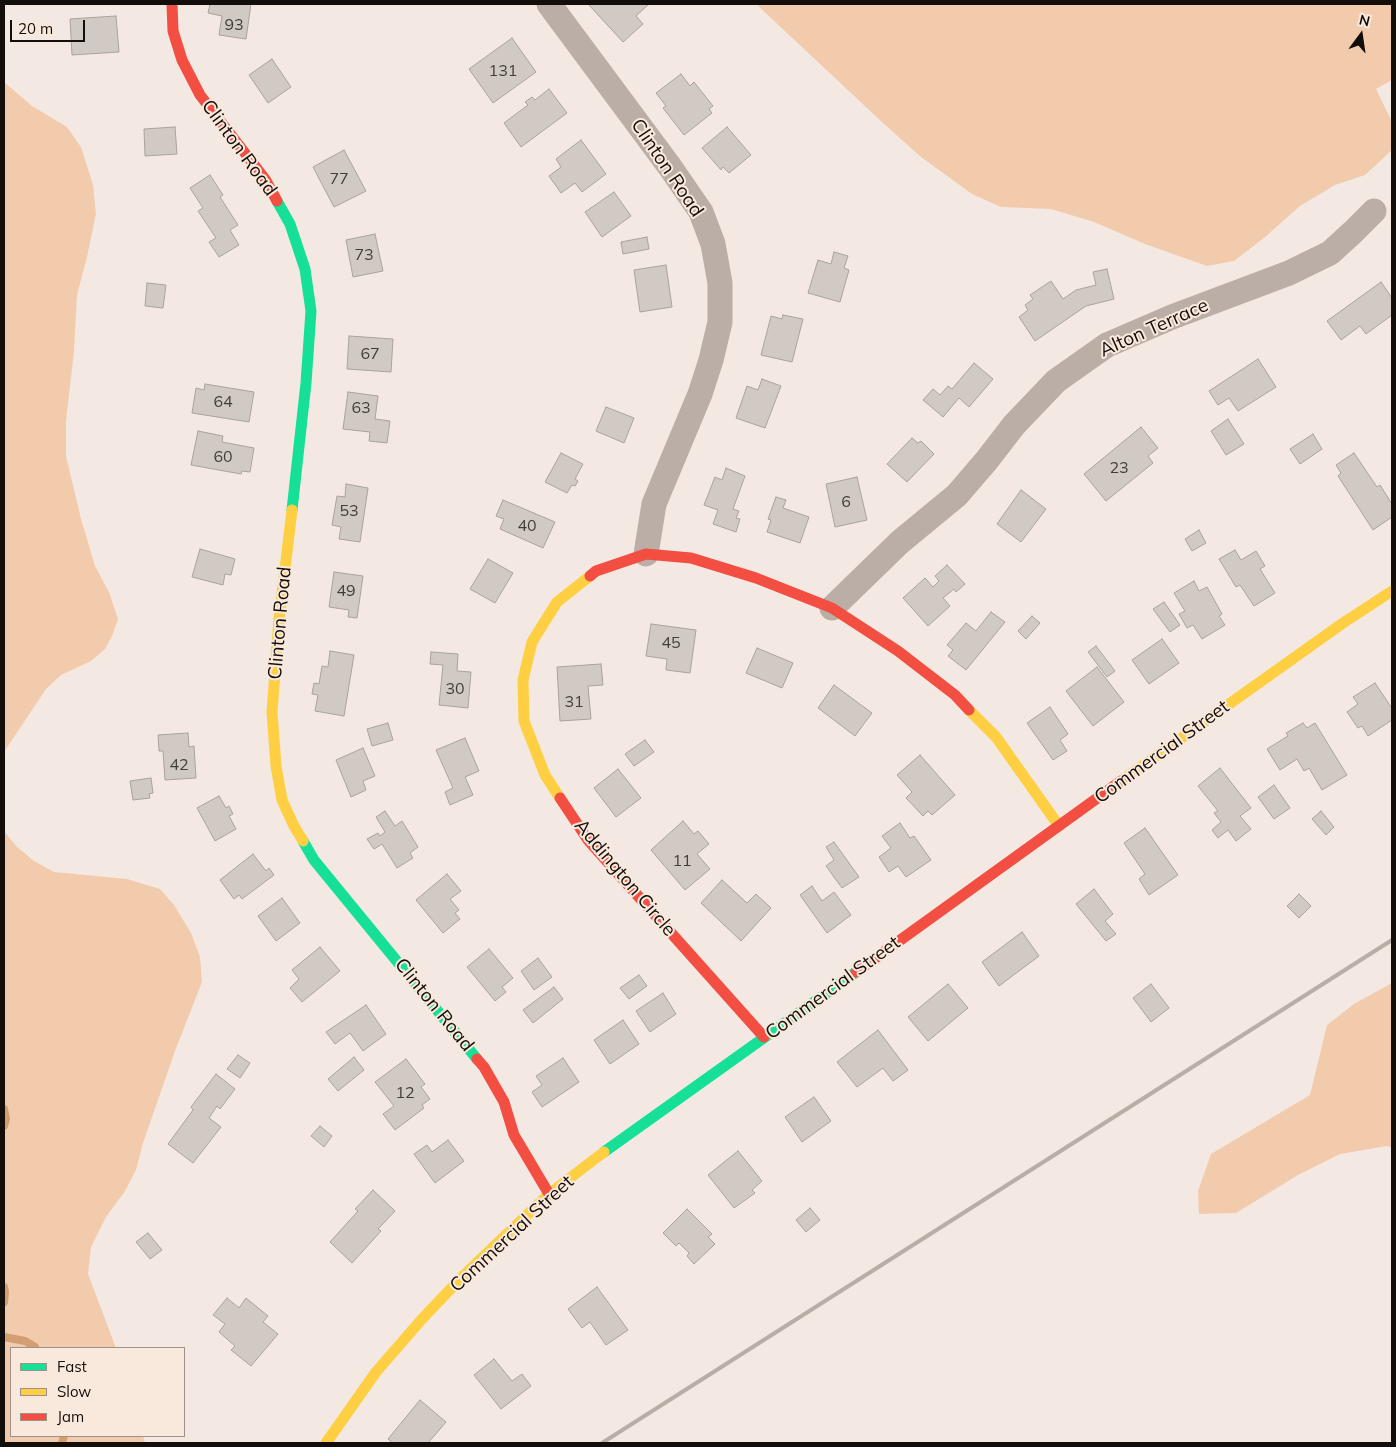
<!DOCTYPE html>
<html>
<head>
<meta charset="utf-8">
<style>
	body { margin:0 }
	#map { position:relative; width:1396px; height:1447px; overflow:hidden; background:#f3e9e2; font-family:Mulish,sans-serif }
	canvas { display:block }
	.frame { position:absolute; inset:0; border:5px solid #140e0a; pointer-events:none }
	.legend { position:absolute; left:10px; top:1347px; width:175px; height:90px; box-sizing:border-box; background:#f9e8dc; border:1px solid #9d9188; margin:0; padding:6px 9px; list-style:none; font-size:15px; color:#140e0a }
	.legend li { display:flex; align-items:center; gap:10px; height:25px }
	.legend b { width:25px; border:1px solid #9d9188 }
	.north { position:absolute; left:1336px; top:10px; width:50px; height:50px; -webkit-text-stroke:4px #f9e8dc; paint-order:stroke; rotate:14deg; font-size:14px; font-weight:700; line-height:20px; text-align:center; color:#140e0a }
	.north::after { content:''; display:block; margin:auto; width:18px; height:22px; background:#140e0a; clip-path:polygon(50% 0,100% 100%,50% 72%,0 100%) }
	.scale { position:absolute; left:10px; top:20px; width:75px; height:22px; box-sizing:border-box; border:2px solid #140e0a; border-top:0; padding-left:6px; font-size:15px; line-height:18px; white-space:nowrap; color:#140e0a; -webkit-text-stroke:4px #f9e8dc; paint-order:stroke }
</style>
</head>
<body>
<div id="map">
<canvas width="1396" height="1447"></canvas>
<div class="frame"></div>
<ul class="legend">
<li><b style="height:6px;background:#16e098"></b>Fast</li>
<li><b style="height:6px;background:#ffcf43"></b>Slow</li>
<li><b style="height:6px;background:#f24e42"></b>Jam</li>
</ul>
<div class="north">N</div>
<div class="scale">20 m</div>
</div>
<script>
const ctx = document.querySelector('canvas').getContext('2d');
ctx.lineJoin = 'round';
function paint(path, color) { ctx.fillStyle = color; ctx.fill(path, 'evenodd'); }
const shape = rows => new Path2D(rows.map(r => 'M' + r).join(''));
function strokePath(path, color, width, dash) { ctx.strokeStyle = color; ctx.lineWidth = width; ctx.lineCap = dash ? 'butt' : 'round'; ctx.setLineDash(dash || []); ctx.stroke(path); }
function drawText(font, color, halo, rows, align = 'center') {
  ctx.font = font + ' Mulish,sans-serif'; ctx.lineWidth = 4; ctx.setLineDash([]); ctx.textBaseline = 'middle'; ctx.strokeStyle = halo; ctx.fillStyle = color; for (const [text, x, y, turn = 0] of rows) {
    ctx.save(); ctx.translate(x, y); ctx.rotate((+turn || 0) * Math.PI / 180); ctx.textAlign = isNaN(turn) ? turn : align; if (halo) ctx.strokeText(text, 0, 0); ctx.fillText(text, 0, 0); ctx.restore();
  }
}
paint(shape([
	[756,4,1392,4,1392,80,1376,89,1391,120,1392,150,1365,175,1335,185,1300,206,1265,237,1234,261,1207,266,1145,244,1094,222,1051,209,1001,207,972,194,921,157,883,123],
	[4,82,32,106,67,127,81,147,93,185,96,214,87,257,77,295,74,351,66,421,66,456,81,519,95,566,109,592,118,619,112,636,105,649,91,661,61,675,46,689,4,752],
	[4,831,16,846,34,861,54,872,127,879,160,889,174,905,191,933,200,957,202,982,175,1051,143,1143,136,1170,125,1191,106,1217,91,1247,88,1274,116,1348,11,1348,11,1436,143,1436,145,1443,4,1443],
	[1392,983,1392,1147,1387,1146,1340,1154,1298,1175,1236,1213,1199,1214,1198,1191,1211,1154,1310,1095,1327,1025,1354,1004]
]), '#f2cbad');
strokePath(shape([
	[4,1109,6,1119,4,1126],
	[4,1287,5,1292,4,1302],
	[4,1337,25,1341,35,1347,35,1348],
	[62,1443,64,1436]
]), '#d49e73', 8);
const building = shape([
	[210,4,251,4,246,39,219,35,222,16,208,13,210,4],
	[588,4,649,4,636,16,643,24,623,42,588,4],
	[116,16,119,52,72,55,70,19,116,16],
	[512,38,536,72,493,103,469,69,512,38],
	[272,59,291,87,268,103,249,75,272,59],
	[681,74,690,86,694,82,713,106,709,109,712,113,684,135,663,108,666,106,656,93,681,74],
	[549,89,567,113,521,147,504,123,528,105,525,102,532,97,535,100,549,89],
	[175,127,177,154,145,156,144,129,175,127],
	[727,127,751,155,729,173,723,167,721,170,702,148,727,127],
	[581,140,606,174,582,192,575,183,561,193,549,176,561,167,556,159,581,140],
	[344,150,366,191,334,207,313,167,344,150],
	[210,175,223,195,220,197,238,225,230,230,239,245,219,257,209,242,216,238,198,211,203,208,190,188,210,175],
	[614,192,631,216,602,237,585,212,614,192],
	[375,234,383,271,353,277,346,240,375,234],
	[647,237,649,249,623,254,621,242,647,237],
	[834,252,848,256,844,268,849,270,840,302,808,293,818,260,831,264,834,252],
	[666,265,672,307,640,312,634,270,666,265],
	[1107,269,1114,299,1086,306,1035,341,1019,317,1028,310,1025,305,1033,299,1030,295,1051,281,1063,299,1076,290,1096,285,1093,272,1107,269],
	[1381,282,1392,298,1392,315,1366,334,1360,326,1341,340,1327,321,1381,282],
	[147,283,166,285,163,308,145,306,147,283],
	[783,315,803,319,792,362,761,355,771,316,782,319,783,315],
	[349,336,393,339,391,372,347,369,349,336],
	[1258,359,1276,387,1238,411,1229,398,1218,405,1209,391,1258,359],
	[974,363,993,379,969,407,959,398,943,417,923,400,933,389,940,395,948,386,952,389,974,363],
	[762,379,781,386,765,428,736,418,747,386,758,390,762,379],
	[205,384,254,392,249,422,192,413,196,388,204,390,205,384],
	[348,392,378,396,375,419,390,421,387,443,369,441,370,432,343,429,348,392],
	[606,407,634,418,624,443,596,431,606,407],
	[1228,419,1244,444,1226,455,1211,431,1228,419],
	[1141,427,1158,448,1148,456,1153,463,1106,501,1084,474,1141,427],
	[198,431,223,436,222,442,254,448,250,472,242,471,241,474,191,465,198,431],
	[1313,434,1322,449,1300,464,1290,449,1313,434],
	[912,438,918,443,921,441,934,454,907,482,887,464,912,438],
	[561,453,583,464,575,479,578,481,575,486,572,485,567,493,545,482,561,453],
	[1354,453,1377,487,1380,485,1392,504,1392,517,1373,530,1338,476,1341,473,1336,465,1354,453],
	[726,468,745,476,733,509,739,511,736,518,740,519,736,532,713,524,718,510,704,505,715,477,722,480,726,468],
	[857,477,867,520,835,527,826,484,857,477],
	[346,484,368,488,360,542,339,539,341,527,332,525,337,496,345,497,346,484],
	[1021,490,1046,509,1021,542,997,524,1021,490],
	[776,497,786,500,783,508,809,517,800,543,767,532,771,520,768,519,776,497],
	[503,500,555,522,543,548,500,529,504,519,496,516,503,500],
	[1199,530,1206,543,1192,551,1185,539,1199,530],
	[200,549,235,559,231,575,225,574,223,585,192,577,200,549],
	[1235,550,1241,560,1256,551,1265,566,1260,569,1275,593,1254,606,1240,585,1236,587,1219,559,1235,550],
	[488,559,513,573,495,603,470,589,488,559],
	[947,565,965,584,956,592,954,589,943,598,950,606,928,626,903,598,925,578,933,587,939,581,935,576,947,565],
	[334,572,363,576,357,618,348,617,349,610,329,607,334,572],
	[1194,581,1199,591,1207,587,1222,614,1219,616,1225,625,1202,639,1193,625,1187,628,1179,614,1185,611,1174,593,1194,581],
	[1164,602,1180,625,1170,632,1153,609,1164,602],
	[991,612,1005,622,966,670,948,656,953,650,947,645,966,623,976,631,991,612],
	[1032,616,1040,623,1026,639,1018,631,1032,616],
	[651,624,696,630,690,673,666,670,667,659,646,656,651,624],
	[1162,639,1179,663,1149,684,1132,660,1162,639],
	[1096,646,1115,671,1107,677,1088,652,1096,646],
	[757,648,793,663,782,688,746,673,757,648],
	[330,651,354,655,344,716,315,711,318,695,312,694,314,683,319,684,322,666,328,667,330,651],
	[431,652,458,654,457,671,471,672,468,708,439,705,443,665,430,664,431,652],
	[601,664,603,685,588,686,591,719,560,721,557,667,601,664],
	[1097,667,1124,702,1093,726,1066,691,1097,667],
	[1375,683,1391,707,1392,707,1392,720,1368,736,1362,726,1358,728,1347,712,1358,704,1353,697,1375,683],
	[834,685,872,713,855,736,818,708,834,685],
	[1050,707,1068,734,1060,740,1067,751,1053,760,1027,723,1050,707],
	[388,723,393,740,372,746,367,729,388,723],
	[1303,723,1307,728,1315,723,1347,775,1322,790,1309,768,1304,771,1297,759,1280,770,1267,749,1288,736,1286,733,1303,723],
	[188,733,189,747,194,746,196,778,165,780,163,751,159,751,158,735,188,733],
	[465,738,479,771,465,777,473,795,450,805,445,792,453,788,436,750,465,738],
	[645,740,654,752,634,766,625,754,645,740],
	[363,748,375,776,363,781,366,790,351,797,336,760,363,748],
	[920,755,955,795,932,815,928,811,923,816,906,798,912,792,897,775,920,755],
	[1220,768,1251,808,1240,816,1251,829,1236,841,1228,830,1218,838,1212,830,1221,822,1214,813,1218,811,1198,786,1220,768],
	[618,769,641,798,616,817,594,788,618,769],
	[151,778,153,793,149,794,150,798,133,800,130,781,151,778],
	[1274,785,1290,808,1274,819,1258,797,1274,785],
	[219,796,226,808,229,806,233,814,229,816,236,829,215,841,197,808,219,796],
	[385,811,395,826,402,821,418,847,410,853,413,858,397,868,382,844,374,849,367,839,378,833,380,836,385,832,376,817,385,811],
	[1321,811,1334,827,1326,835,1312,819,1321,811],
	[683,821,694,834,698,831,709,844,697,854,710,869,685,890,651,850,683,821],
	[900,823,910,838,914,836,931,860,906,877,898,866,889,872,879,857,891,848,882,836,900,823],
	[1145,828,1178,875,1149,895,1139,879,1145,874,1124,843,1145,828],
	[834,842,859,877,842,888,826,866,834,860,826,847,834,842],
	[253,854,266,871,269,868,274,875,242,899,239,895,234,899,220,880,253,854],
	[447,874,461,891,450,899,459,910,455,913,460,919,443,933,416,900,447,874],
	[722,880,747,903,756,894,771,908,741,941,701,903,722,880],
	[812,886,822,901,834,892,851,915,827,933,800,895,812,886],
	[1094,889,1113,914,1105,921,1116,934,1106,941,1076,904,1094,889],
	[1299,894,1311,906,1299,918,1287,906,1299,894],
	[282,898,300,923,276,941,258,916,282,898],
	[1022,932,1039,956,999,986,982,962,1022,932],
	[320,947,340,971,302,1002,290,988,299,979,292,970,320,947],
	[489,949,513,978,502,987,506,992,495,1001,467,967,489,949],
	[538,958,552,977,534,990,521,971,538,958],
	[639,975,647,986,629,999,620,988,639,975],
	[948,984,968,1008,928,1041,908,1017,948,984],
	[1151,984,1169,1008,1151,1022,1133,998,1151,984],
	[554,987,563,999,533,1023,523,1010,554,987],
	[663,993,676,1014,650,1032,636,1011,663,993],
	[366,1005,386,1034,363,1051,350,1033,335,1044,326,1032,366,1005],
	[623,1020,639,1044,610,1064,594,1040,623,1020],
	[878,1030,908,1070,893,1081,883,1068,857,1087,837,1062,878,1030],
	[238,1055,250,1063,240,1078,227,1069,238,1055],
	[354,1057,364,1070,338,1091,328,1079,354,1057],
	[563,1058,579,1082,542,1107,532,1092,542,1085,536,1076,563,1058],
	[406,1059,425,1084,421,1087,430,1099,422,1105,424,1108,395,1130,383,1114,394,1106,375,1082,406,1059],
	[216,1074,235,1089,220,1109,217,1106,209,1118,221,1127,193,1163,168,1144,193,1110,191,1107,216,1074],
	[814,1097,831,1121,802,1142,785,1117,814,1097],
	[320,1126,332,1136,324,1147,311,1136,320,1126],
	[448,1140,464,1161,435,1183,414,1154,427,1145,432,1152,448,1140],
	[738,1151,762,1181,752,1190,755,1193,734,1208,708,1175,738,1151],
	[373,1190,395,1211,378,1229,381,1231,352,1263,330,1242,358,1211,355,1209,373,1190],
	[810,1208,820,1220,806,1232,796,1220,810,1208],
	[687,1209,712,1234,708,1237,715,1244,694,1264,687,1256,689,1253,679,1243,676,1246,663,1233,687,1209],
	[148,1233,162,1250,150,1259,136,1242,148,1233],
	[597,1287,628,1330,606,1345,590,1322,582,1328,568,1309,597,1287],
	[227,1298,239,1308,246,1298,268,1316,263,1322,278,1334,251,1366,231,1350,235,1346,219,1332,225,1324,213,1315,227,1298],
	[494,1359,512,1381,522,1374,531,1386,501,1409,474,1375,494,1359],
	[420,1400,446,1422,428,1443,393,1443,388,1439,420,1400]
]);
paint(building, '#d1cac4');
strokePath(building, '#a9a29c', 1);
strokePath(shape([
	[549,4,670,167,701,212,713,244,720,283,720,322,711,360,700,394,654,504,646,554],
	[832,608,900,542,957,495,987,460,1014,425,1056,381,1107,345,1172,317,1289,273,1330,253,1353,232,1374,211]
]), '#baaea6', 25);
strokePath(shape([
	[277,201,290,224,305,269,311,311,306,383,292,510],
	[303,841,314,860,477,1059],
	[604,1152,856,972]
]), '#16e098', 11);
strokePath(shape([
	[292,510,279,619,272,712,276,766,282,800,294,826,303,841],
	[969,710,996,737,1059,826],
	[1121,781,1343,623,1392,591],
	[560,798,545,775,524,721,523,680,532,642,557,602,590,576],
	[326,1443,376,1372,422,1319,460,1279,549,1194,604,1152]
]), '#ffcf43', 11);
strokePath(shape([
	[172,4,173,31,182,60,200,95,265,179,277,201],
	[590,576,596,571,646,554,691,558,756,578,832,608,898,651,955,695,969,710],
	[560,798,588,840,764,1037],
	[856,972,1121,781],
	[477,1059,484,1067,504,1102,514,1135,549,1194]
]), '#f24e42', 11);
strokePath(shape([
	[602,1443,1392,940]
]), '#b8aea7', 4);
drawText('16px', '#433d38', null, [
	["93",234,25],
	["131",503,71],
	["77",339,179],
	["73",364,255],
	["67",370,354],
	["64",223,402],
	["63",361,408],
	["60",223,457],
	["23",1119,468],
	["6",846,502],
	["53",349,511],
	["40",527,526],
	["49",346,591],
	["45",671,643],
	["30",455,689],
	["31",574,702],
	["42",179,765],
	["11",682,861],
	["12",405,1093]
]);
drawText('19px', '#140e0a', '#f9e8dc', [
	["Clinton Road",239,148,54],
	["Clinton Road",667,168,56],
	["Alton Terrace",1154,328,-24],
	["Clinton Road",280,623,-85],
	["Commercial Street",1162,752,-36],
	["Addington Circle",625,878,50],
	["Commercial Street",833,988,-36],
	["Clinton Road",434,1005,51],
	["Commercial Street",512,1234,-43]
]);
</script>
</body>
</html>
